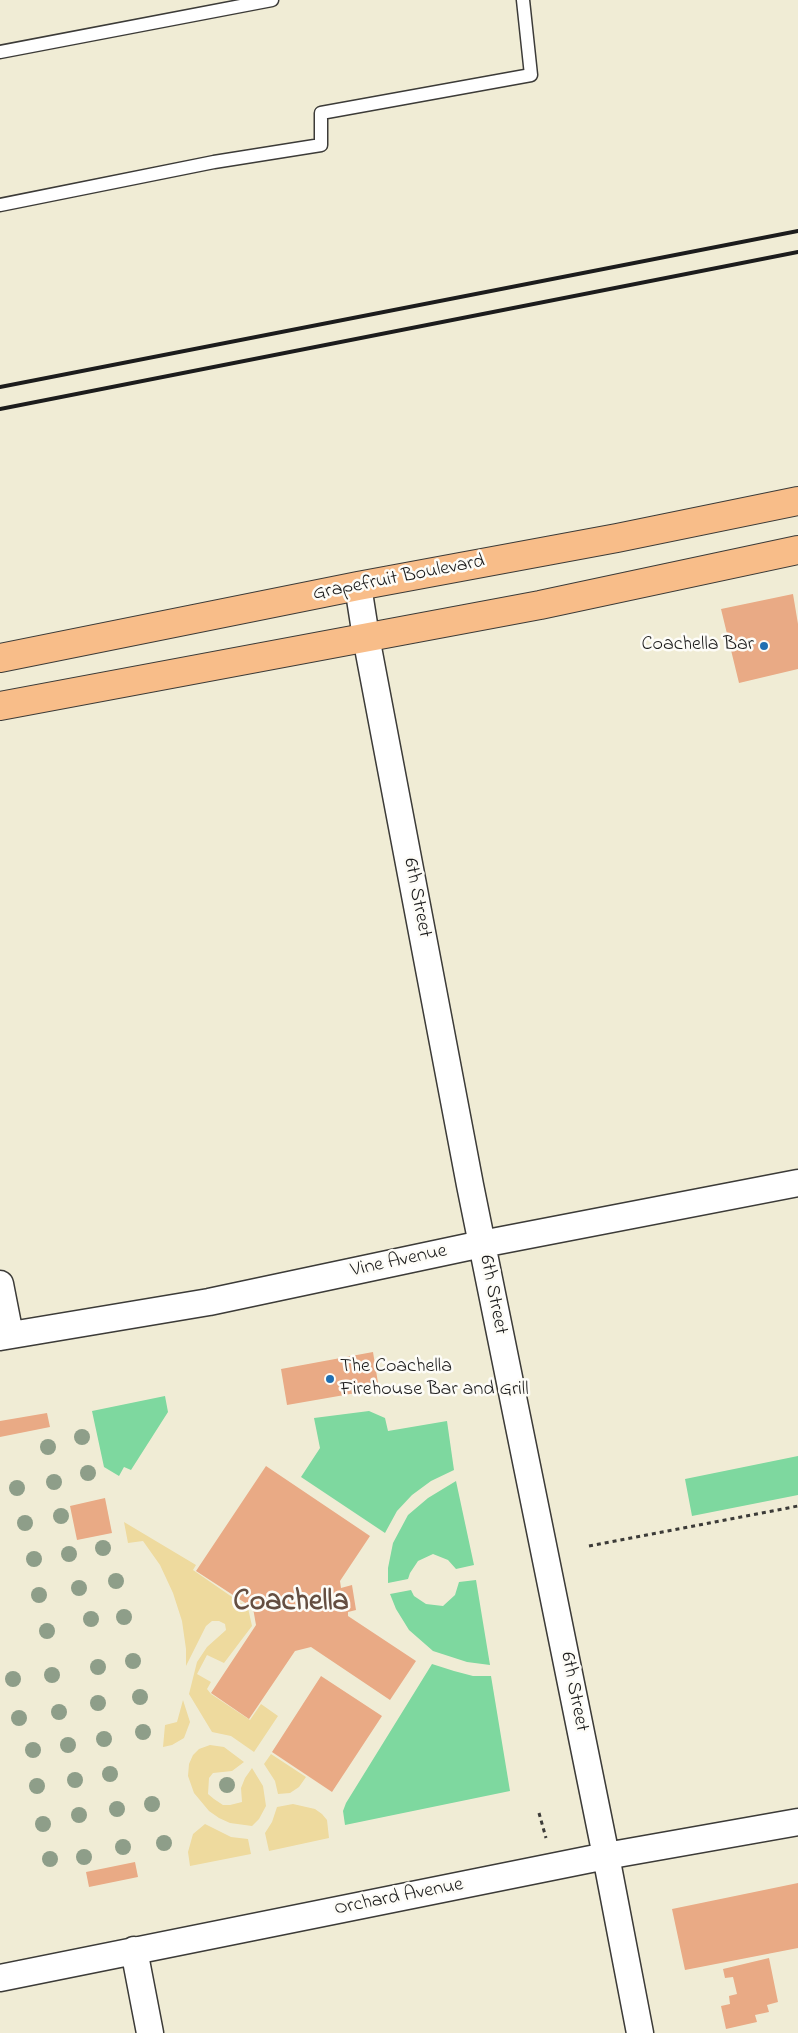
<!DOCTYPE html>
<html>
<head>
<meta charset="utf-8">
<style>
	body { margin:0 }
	canvas { display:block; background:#f0ecd5 }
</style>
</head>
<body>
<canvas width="798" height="2033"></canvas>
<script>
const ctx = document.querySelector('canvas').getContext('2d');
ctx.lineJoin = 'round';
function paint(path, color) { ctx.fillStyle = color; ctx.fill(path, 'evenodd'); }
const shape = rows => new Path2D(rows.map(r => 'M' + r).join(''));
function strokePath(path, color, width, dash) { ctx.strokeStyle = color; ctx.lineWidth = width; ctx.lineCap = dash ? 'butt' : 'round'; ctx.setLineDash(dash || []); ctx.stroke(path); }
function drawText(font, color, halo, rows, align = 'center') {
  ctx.font = font + ' "Indie Flower",sans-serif'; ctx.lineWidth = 5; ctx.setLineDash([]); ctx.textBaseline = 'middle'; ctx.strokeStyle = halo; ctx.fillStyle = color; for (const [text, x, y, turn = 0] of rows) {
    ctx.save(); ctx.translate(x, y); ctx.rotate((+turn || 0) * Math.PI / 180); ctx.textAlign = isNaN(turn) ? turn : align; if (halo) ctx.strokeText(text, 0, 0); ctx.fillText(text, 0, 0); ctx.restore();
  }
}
paint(shape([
	[165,1396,168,1412,131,1470,124,1467,119,1476,104,1467,92,1411],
	[369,1411,385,1418,388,1431,447,1421,454,1470,431,1481,412,1495,397,1511,385,1533,301,1477,320,1448,314,1418],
	[798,1456,798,1495,692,1516,685,1479],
	[456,1481,474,1565,456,1569,448,1560,433,1554,418,1561,410,1573,408,1579,388,1583,388,1568,393,1543,408,1515,428,1498],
	[476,1580,490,1665,467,1662,433,1651,409,1630,396,1609,390,1594,411,1590,414,1596,426,1604,443,1606,455,1595,459,1582],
	[432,1664,454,1671,473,1676,491,1676,510,1791,345,1825,343,1811,346,1803]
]), '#7ed89f');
paint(shape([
	[124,1522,196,1565,193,1570,248,1608,252,1626,224,1663,207,1655,197,1674,211,1682,207,1689,211,1694,250,1720,261,1704,278,1716,254,1752,231,1736,212,1732,189,1694,197,1662,207,1647,226,1630,225,1624,219,1621,212,1621,206,1626,186,1666,186,1649,182,1621,173,1593,160,1565,143,1541,128,1543],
	[183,1700,190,1722,184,1738,172,1745,163,1747,165,1725,177,1722],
	[210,1745,224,1747,244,1762,232,1771,213,1773,209,1778,208,1794,214,1799,223,1805,230,1805,242,1802,241,1788,245,1778,252,1768,263,1786,266,1806,259,1819,252,1826,230,1823,219,1818,209,1811,194,1793,188,1776,189,1764,193,1755,199,1749],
	[271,1754,306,1777,299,1787,290,1793,278,1794,275,1781,264,1764],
	[293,1804,315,1809,322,1814,327,1820,329,1838,269,1851,265,1833,272,1822,277,1807],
	[205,1824,231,1837,248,1839,251,1854,190,1866,188,1852,193,1834]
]), '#eeda9e');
paint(shape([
	[793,594,798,624,798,669,739,683,721,609],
	[373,1352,379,1389,287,1405,281,1369],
	[47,1413,50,1427,0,1437,0,1421],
	[266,1466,370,1536,340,1581,341,1588,352,1585,356,1610,348,1612,348,1616,416,1661,390,1700,311,1647,295,1651,249,1719,211,1693,256,1625,253,1608,196,1571],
	[105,1498,112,1533,77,1540,70,1506],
	[321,1676,382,1716,332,1792,272,1752],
	[135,1862,138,1877,89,1887,86,1872],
	[798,1883,798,1948,685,1970,672,1909],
	[769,1958,778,2002,767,2005,769,2012,755,2015,757,2022,726,2029,721,2006,730,2004,729,1996,737,1994,733,1977,725,1978,723,1969]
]), '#e9aa85');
const service = shape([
	[0,52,272,0],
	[0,205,214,162,321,145,321,113,531,75,523,0]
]);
const minor = shape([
	[358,586,366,637,470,1185,606,1856,640,2033],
	[0,1284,10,1335],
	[0,1337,209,1302,482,1244,798,1183],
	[134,1950,150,2033],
	[0,1978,606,1856,798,1822]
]);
const primary = shape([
	[0,658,358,586,617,538,798,501],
	[0,706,540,605,798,550]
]);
strokePath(service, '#3c3b38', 15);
strokePath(minor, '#3c3b38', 29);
strokePath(primary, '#3c3b38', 30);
strokePath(shape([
	[589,1546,798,1506],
	[539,1813,546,1838]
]), '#3c3b38', 3, [4, 4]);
strokePath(service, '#fff', 12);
strokePath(minor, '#fff', 26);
strokePath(primary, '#f8bd89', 28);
strokePath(shape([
	[0,387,798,231],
	[0,409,798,252]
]), '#1c1c1c', 4);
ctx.fillStyle = '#8e9e89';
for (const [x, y] of [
	[82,1437],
	[48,1447],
	[88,1473],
	[54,1482],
	[17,1488],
	[61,1516],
	[25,1523],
	[103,1548],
	[69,1554],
	[34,1559],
	[116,1581],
	[79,1588],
	[39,1595],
	[124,1617],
	[91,1619],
	[47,1631],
	[133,1661],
	[98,1667],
	[52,1675],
	[13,1679],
	[140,1697],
	[98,1703],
	[59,1712],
	[19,1718],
	[143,1732],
	[104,1739],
	[68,1745],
	[33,1750],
	[110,1774],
	[75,1780],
	[227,1785],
	[37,1786],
	[152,1804],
	[117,1809],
	[79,1815],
	[43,1824],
	[164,1843],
	[123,1847],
	[84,1857],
	[50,1859]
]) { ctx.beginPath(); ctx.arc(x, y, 8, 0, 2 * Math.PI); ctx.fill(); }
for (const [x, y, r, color] of [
	[764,646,5,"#1f6fb2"],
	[330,1379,5,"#1f6fb2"]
]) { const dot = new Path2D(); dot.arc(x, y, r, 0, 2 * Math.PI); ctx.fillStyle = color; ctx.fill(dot); strokePath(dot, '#fdfcf7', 2); }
drawText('20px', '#1c1c1c', '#fdfcf7', [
	["Grapefruit Boulevard",399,579,-11],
	["6th Street",416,898,79],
	["Vine Avenue",399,1262,-12],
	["6th Street",492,1295,79],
	["6th Street",573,1692,79],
	["Orchard Avenue",399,1898,-11]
]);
drawText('20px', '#1c1c1c', '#fdfcf7', [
	["Coachella Bar",754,646],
	["The Coachella",340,1368,"left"],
	["Firehouse Bar and Grill",340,1391,"left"]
], 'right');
drawText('bold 30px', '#644e41', '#fdfcf7', [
	["Coachella",291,1604]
]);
</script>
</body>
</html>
